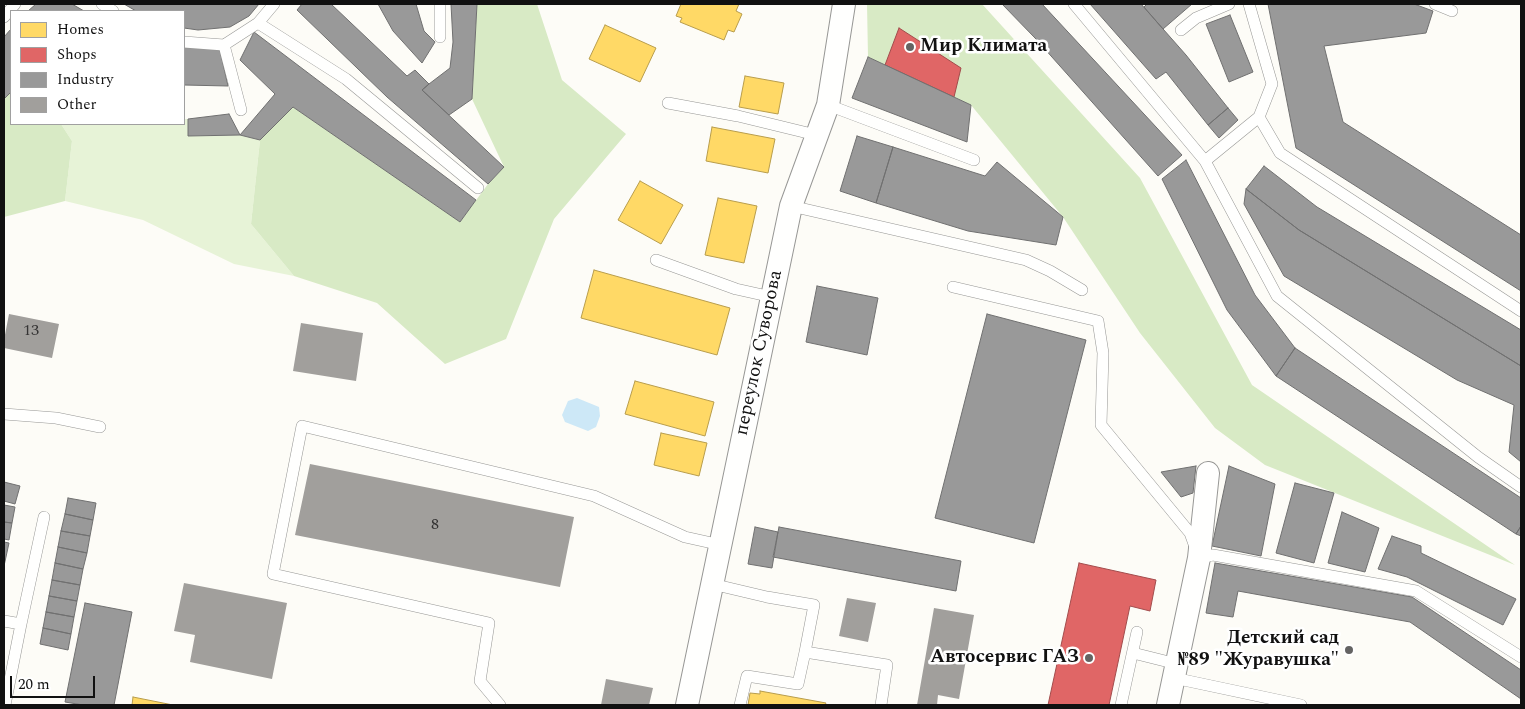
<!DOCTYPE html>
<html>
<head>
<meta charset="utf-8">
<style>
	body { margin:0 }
	#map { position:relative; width:1525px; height:709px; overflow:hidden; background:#fdfcf7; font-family:Spectral,serif }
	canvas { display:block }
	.frame { position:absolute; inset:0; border:5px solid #111; pointer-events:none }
	.legend { position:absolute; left:10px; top:10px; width:175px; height:115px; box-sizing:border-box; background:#fff; border:1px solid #a0a0a0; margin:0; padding:6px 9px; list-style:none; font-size:15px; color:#111 }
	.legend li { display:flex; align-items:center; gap:10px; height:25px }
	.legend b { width:25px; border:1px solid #a0a0a0 }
	.scale { position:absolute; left:10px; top:676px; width:85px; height:22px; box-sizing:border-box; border:2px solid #111; border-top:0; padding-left:6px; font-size:15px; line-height:18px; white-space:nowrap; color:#111; -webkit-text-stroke:4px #fff; paint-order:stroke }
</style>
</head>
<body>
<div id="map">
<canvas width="1525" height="709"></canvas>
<div class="frame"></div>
<ul class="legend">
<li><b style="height:14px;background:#ffd966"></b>Homes</li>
<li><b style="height:14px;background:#e06666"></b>Shops</li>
<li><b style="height:14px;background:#999"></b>Industry</li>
<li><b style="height:14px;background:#a19f9c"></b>Other</li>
</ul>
<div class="scale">20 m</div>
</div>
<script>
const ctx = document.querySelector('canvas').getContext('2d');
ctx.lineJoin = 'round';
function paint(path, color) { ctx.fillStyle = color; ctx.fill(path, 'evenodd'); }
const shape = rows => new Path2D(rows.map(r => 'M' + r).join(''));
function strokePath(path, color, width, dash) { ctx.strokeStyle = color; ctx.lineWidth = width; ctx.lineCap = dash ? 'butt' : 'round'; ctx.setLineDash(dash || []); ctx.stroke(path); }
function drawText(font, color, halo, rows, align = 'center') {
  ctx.font = font + ' Spectral,serif'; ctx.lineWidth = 5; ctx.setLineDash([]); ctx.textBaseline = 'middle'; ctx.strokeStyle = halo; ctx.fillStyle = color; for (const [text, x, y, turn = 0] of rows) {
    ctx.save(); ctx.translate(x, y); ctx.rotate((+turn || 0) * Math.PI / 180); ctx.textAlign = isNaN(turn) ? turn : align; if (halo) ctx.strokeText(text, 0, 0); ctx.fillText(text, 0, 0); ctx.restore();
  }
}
paint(shape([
	[184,119,188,119,188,136,240,135,260,140,251,224,294,276,234,264,143,220,65,201,72,141,61,124,184,124]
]), '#e7f3d7');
paint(shape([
	[477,4,537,4,562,80,626,134,554,219,506,339,445,364,377,303,294,276,251,224,260,140,293,107,460,222,488,184,504,167,472,99],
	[867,4,982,4,1140,178,1252,385,1515,565,1265,465,1215,428,1140,333,1063,217,971,105,868,57],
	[11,92,11,124,61,124,72,141,65,201,4,217,4,99]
]), '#d8eac5');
paint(shape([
	[577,398,599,407,600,416,596,427,588,431,565,422,562,415,568,401]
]), '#cde8f7');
const homes = shape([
	[681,4,739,4,736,11,742,14,734,32,728,30,724,40,680,22,682,18,676,16,681,4],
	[605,25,656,48,640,82,589,59,605,25],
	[745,76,784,83,778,114,739,107,745,76],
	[712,127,775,139,768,173,706,161,712,127],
	[640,181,683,205,661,244,618,220,640,181],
	[718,198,757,206,744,263,705,255,718,198],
	[594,270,730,308,717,355,581,318,594,270],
	[635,381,714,402,705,436,625,414,635,381],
	[661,433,707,443,699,476,654,465,661,433],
	[760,691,826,703,825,705,748,705,750,693,760,694,760,691],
	[133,697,173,705,132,705,133,697]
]);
paint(homes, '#ffd966');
strokePath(homes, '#b89d4c', 1);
const shops = shape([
	[899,28,961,68,954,97,885,65,899,28],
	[1079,563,1156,580,1150,611,1130,606,1109,705,1048,705,1079,563]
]);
paint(shops, '#e06666');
strokePath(shops, '#a24c4c', 1);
const industry = shape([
	[36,4,72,4,84,11,28,11,36,4],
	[124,4,259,4,249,16,230,27,198,30,184,28,184,11,136,11,124,4],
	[302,4,331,4,407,76,415,70,429,84,422,90,504,167,488,184,387,97,297,10,302,4],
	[378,4,416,4,424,31,435,42,422,63,393,31,378,4],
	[451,4,477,4,472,99,449,115,422,90,429,84,450,68,453,42,451,4],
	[1002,4,1042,4,1182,155,1158,176,1035,38,1002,4],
	[1090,4,1141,4,1186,55,1228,108,1208,125,1166,72,1156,79,1090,4],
	[1147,4,1192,4,1163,29,1144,7,1147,4],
	[1268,4,1414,4,1433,11,1426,33,1324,46,1343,122,1521,235,1521,291,1296,148,1268,4],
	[1230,15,1253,72,1229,82,1206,24,1230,15],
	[11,29,11,92,4,99,4,37,11,29],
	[254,32,476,200,460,222,293,107,260,140,240,135,275,94,240,60,254,32],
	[184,45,219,46,228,86,184,85,184,45],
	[868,57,971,105,967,142,852,98,868,57],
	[1228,108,1238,120,1219,138,1208,125,1228,108],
	[229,114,240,135,188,136,188,119,229,114],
	[857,136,893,147,876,203,840,191,857,136],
	[893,147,985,176,997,162,1063,217,1056,245,968,231,876,203,893,147],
	[1186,160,1255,295,1295,348,1276,376,1227,310,1162,179,1186,160],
	[1264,166,1317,207,1521,330,1521,366,1299,230,1246,189,1264,166],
	[1246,189,1299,230,1521,366,1521,462,1509,452,1514,405,1457,380,1284,276,1244,204,1246,189],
	[817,286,878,298,867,355,806,342,817,286],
	[987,314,1086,340,1034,543,935,518,987,314],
	[1295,348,1521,498,1521,526,1516,534,1276,376,1295,348],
	[1196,466,1193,493,1181,497,1161,472,1196,466],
	[1229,466,1275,484,1261,556,1212,546,1229,466],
	[4,482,20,486,15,504,4,501,4,482],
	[1295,483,1334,493,1314,563,1276,553,1295,483],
	[68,498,96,503,93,520,65,514,68,498],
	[4,505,15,507,12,523,4,522,4,505],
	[1342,512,1379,528,1365,572,1328,563,1342,512],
	[65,514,93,520,90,536,61,531,65,514],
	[4,522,12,523,9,540,4,539,4,522],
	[1521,526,1521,536,1516,534,1521,526],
	[755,527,778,532,772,568,748,564,755,527],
	[779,527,961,561,956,591,773,557,779,527],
	[61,531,90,536,87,553,58,547,61,531],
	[1392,536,1421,546,1421,553,1516,599,1503,625,1407,577,1378,569,1392,536],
	[4,542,9,543,4,566,4,542],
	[58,547,87,553,83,569,55,563,58,547],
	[55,563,83,569,80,585,52,580,55,563],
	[1215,563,1412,597,1521,670,1521,699,1410,622,1238,591,1233,617,1206,613,1215,563],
	[52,580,80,585,77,601,49,596,52,580],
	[49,596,77,601,74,617,46,612,49,596],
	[85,603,132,612,114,705,83,705,65,702,85,603],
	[46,612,74,617,71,634,43,628,46,612],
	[43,628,71,634,68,650,40,644,43,628]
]);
paint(industry, '#999');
strokePath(industry, '#707070', 1);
paint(shape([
	[9,314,59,324,52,358,4,348,4,340],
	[301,323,363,333,356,381,293,371],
	[310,464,574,517,560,587,295,535],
	[184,583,287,603,272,679,190,662,195,635,174,631],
	[847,598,876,603,868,642,839,636],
	[934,608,974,615,959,699,938,695,937,705,917,705],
	[606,679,653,688,649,705,601,705]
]), '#a19f9c');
const lane = shape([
	[102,4,113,11],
	[440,4,440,37],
	[1074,4,1205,161,1277,296,1478,457,1521,487],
	[1249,4,1272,84,1259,117],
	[1435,4,1452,11],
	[4,17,15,4],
	[258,23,346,79,478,188],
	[1181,30,1196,18,1229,4],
	[184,42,224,45,258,23,274,4],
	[224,45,241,110],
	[668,103,738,116,816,135],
	[828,105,974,160],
	[1205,161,1259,117,1280,153,1521,311],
	[791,206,1026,260,1050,271,1082,290],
	[656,260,736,289,772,297],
	[953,287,1098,321,1103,353,1101,425,1190,533,1199,558,1213,555,1416,591,1521,657],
	[4,414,56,418,100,427],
	[712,584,767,597,814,605,805,652,887,665,881,705],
	[4,621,21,624,5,705],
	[21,624,44,517],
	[1133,653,1177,664],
	[1174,678,1301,705],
	[500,705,480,681,489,623,273,574,302,426,594,496,685,537,721,545],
	[740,705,747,676,798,684,805,652],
	[1121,705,1137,632]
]);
const street = shape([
	[687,705,791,206,828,105,844,4],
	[1168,705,1199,558,1208,473]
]);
strokePath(lane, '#979795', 12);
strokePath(street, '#979795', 24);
strokePath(lane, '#fffffe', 11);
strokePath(street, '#fffffe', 22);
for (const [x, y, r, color] of [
	[910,47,5,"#646362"],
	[1349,650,5,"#646362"],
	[1089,658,5,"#646362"]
]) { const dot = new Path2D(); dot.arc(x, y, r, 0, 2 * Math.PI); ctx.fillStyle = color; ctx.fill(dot); strokePath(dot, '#fff', 2); }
drawText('16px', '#353434', null, [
	["13",31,332],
	["8",435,526]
]);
drawText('bold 19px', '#111', '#fff', [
	["Мир Климата",920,47,"left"],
	["Детский сад",1339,639],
	["№89 \"Журавушка\"",1339,661],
	["Автосервис ГАЗ",1079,658]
], 'right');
drawText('19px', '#111', '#fff', [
	["переулок Суворова",760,353,-78]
]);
</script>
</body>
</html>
